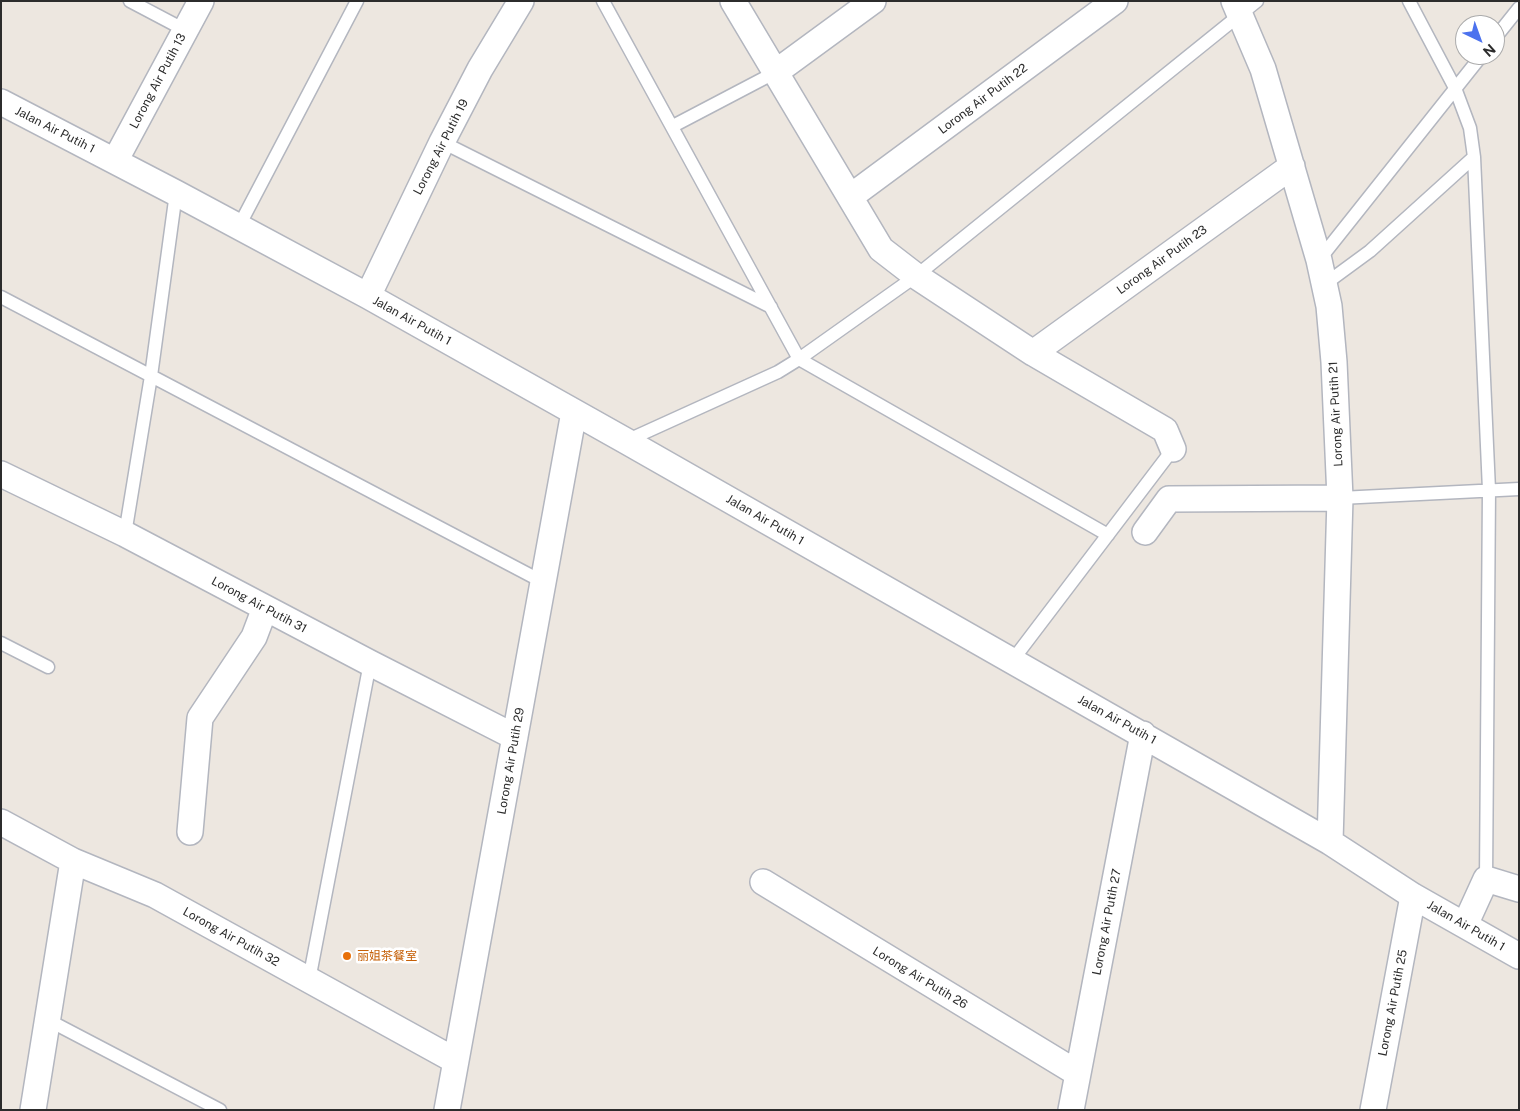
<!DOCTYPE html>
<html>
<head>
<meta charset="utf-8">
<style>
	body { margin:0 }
	#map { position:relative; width:1520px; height:1111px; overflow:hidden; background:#ede7e0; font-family:"Public Sans",sans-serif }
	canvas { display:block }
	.frame { position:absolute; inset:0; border:2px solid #2c2c2c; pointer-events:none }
	.north { position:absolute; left:1455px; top:15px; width:50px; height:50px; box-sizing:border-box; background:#fff; border:1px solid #ababab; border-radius:50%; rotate:138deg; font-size:14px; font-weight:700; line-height:20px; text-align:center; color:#2c2c2c }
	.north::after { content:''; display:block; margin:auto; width:18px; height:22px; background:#4c72ee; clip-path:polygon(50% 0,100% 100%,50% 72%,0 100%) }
</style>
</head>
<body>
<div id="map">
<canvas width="1520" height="1111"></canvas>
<div class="frame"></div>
<div class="north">N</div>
</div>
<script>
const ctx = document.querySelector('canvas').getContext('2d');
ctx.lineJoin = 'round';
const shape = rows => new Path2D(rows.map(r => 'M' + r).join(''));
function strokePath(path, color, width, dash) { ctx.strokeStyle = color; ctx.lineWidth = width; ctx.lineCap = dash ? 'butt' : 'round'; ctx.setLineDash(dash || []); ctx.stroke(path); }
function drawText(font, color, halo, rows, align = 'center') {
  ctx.font = font + ' "Public Sans","Noto Sans SC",sans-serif'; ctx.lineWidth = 5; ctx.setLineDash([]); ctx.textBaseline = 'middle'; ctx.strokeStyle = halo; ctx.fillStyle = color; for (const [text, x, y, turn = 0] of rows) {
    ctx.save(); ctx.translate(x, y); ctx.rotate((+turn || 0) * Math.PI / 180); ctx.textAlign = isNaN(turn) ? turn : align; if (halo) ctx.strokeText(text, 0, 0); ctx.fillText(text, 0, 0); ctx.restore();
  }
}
const lane = shape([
	[130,1,185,30],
	[603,1,799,359,1108,535],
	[1409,1,1455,88,1470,128,1474,157,1489,490,1486,879],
	[1495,38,1519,8],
	[673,126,776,72],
	[442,142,771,307],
	[239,226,357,1],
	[1319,260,1482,55],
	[1325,284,1370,251,1474,157],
	[1,297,543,582],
	[626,441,778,372,799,359,916,276,1257,1],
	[1340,498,1519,489],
	[125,534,151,376,176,193],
	[1,643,48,667],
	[1012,661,1173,449],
	[309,980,370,663],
	[48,1020,220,1110]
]);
const street = shape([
	[733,1,881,249,916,276,1033,353,1165,430,1173,449],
	[1234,1,1263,69,1319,260,1329,306,1334,362,1340,498,1330,842],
	[776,72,873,1],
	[1,102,176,193,368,296,626,441,1330,842,1413,896,1519,956],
	[115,161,201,1],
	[850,197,1115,1],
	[368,296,442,142,480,69,521,1],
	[1033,353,1292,166],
	[1,474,125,534,370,663,515,737],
	[1145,532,1169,499,1340,498],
	[1,822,73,861,155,895,456,1061],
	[190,832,200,718,254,637,265,608],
	[763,882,1077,1073],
	[1465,925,1486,879,1519,889],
	[33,1110,73,861],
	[447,1110,574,412],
	[1071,1110,1143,734],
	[1373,1110,1413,896]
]);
strokePath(lane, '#b3b6bf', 15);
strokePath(street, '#b3b6bf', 28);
strokePath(lane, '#fff', 12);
strokePath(street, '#fff', 25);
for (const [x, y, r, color] of [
	[347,956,5,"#e8710a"]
]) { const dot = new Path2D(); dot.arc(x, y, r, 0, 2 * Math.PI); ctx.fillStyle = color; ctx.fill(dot); strokePath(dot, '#fff', 2); }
drawText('12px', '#2c2c2c', '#fff', [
	["Lorong Air Putih 13",158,81,-62],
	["Lorong Air Putih 22",983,99,-37],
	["Jalan Air Putih 1",55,130,27],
	["Lorong Air Putih 19",441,147,-63],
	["Lorong Air Putih 23",1162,260,-36],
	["Jalan Air Putih 1",412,321,29],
	["Lorong Air Putih 21",1336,414,-93],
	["Jalan Air Putih 1",765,520,30],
	["Lorong Air Putih 31",259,605,28],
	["Jalan Air Putih 1",1117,720,29],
	["Lorong Air Putih 29",511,761,-80],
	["Lorong Air Putih 27",1107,922,-79],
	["Jalan Air Putih 1",1466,926,30],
	["Lorong Air Putih 32",231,937,29],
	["Lorong Air Putih 26",920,978,31],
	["Lorong Air Putih 25",1393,1003,-79]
]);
drawText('12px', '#c56008', '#fff', [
	["丽姐茶餐室",357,956]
], 'left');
</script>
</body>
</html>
